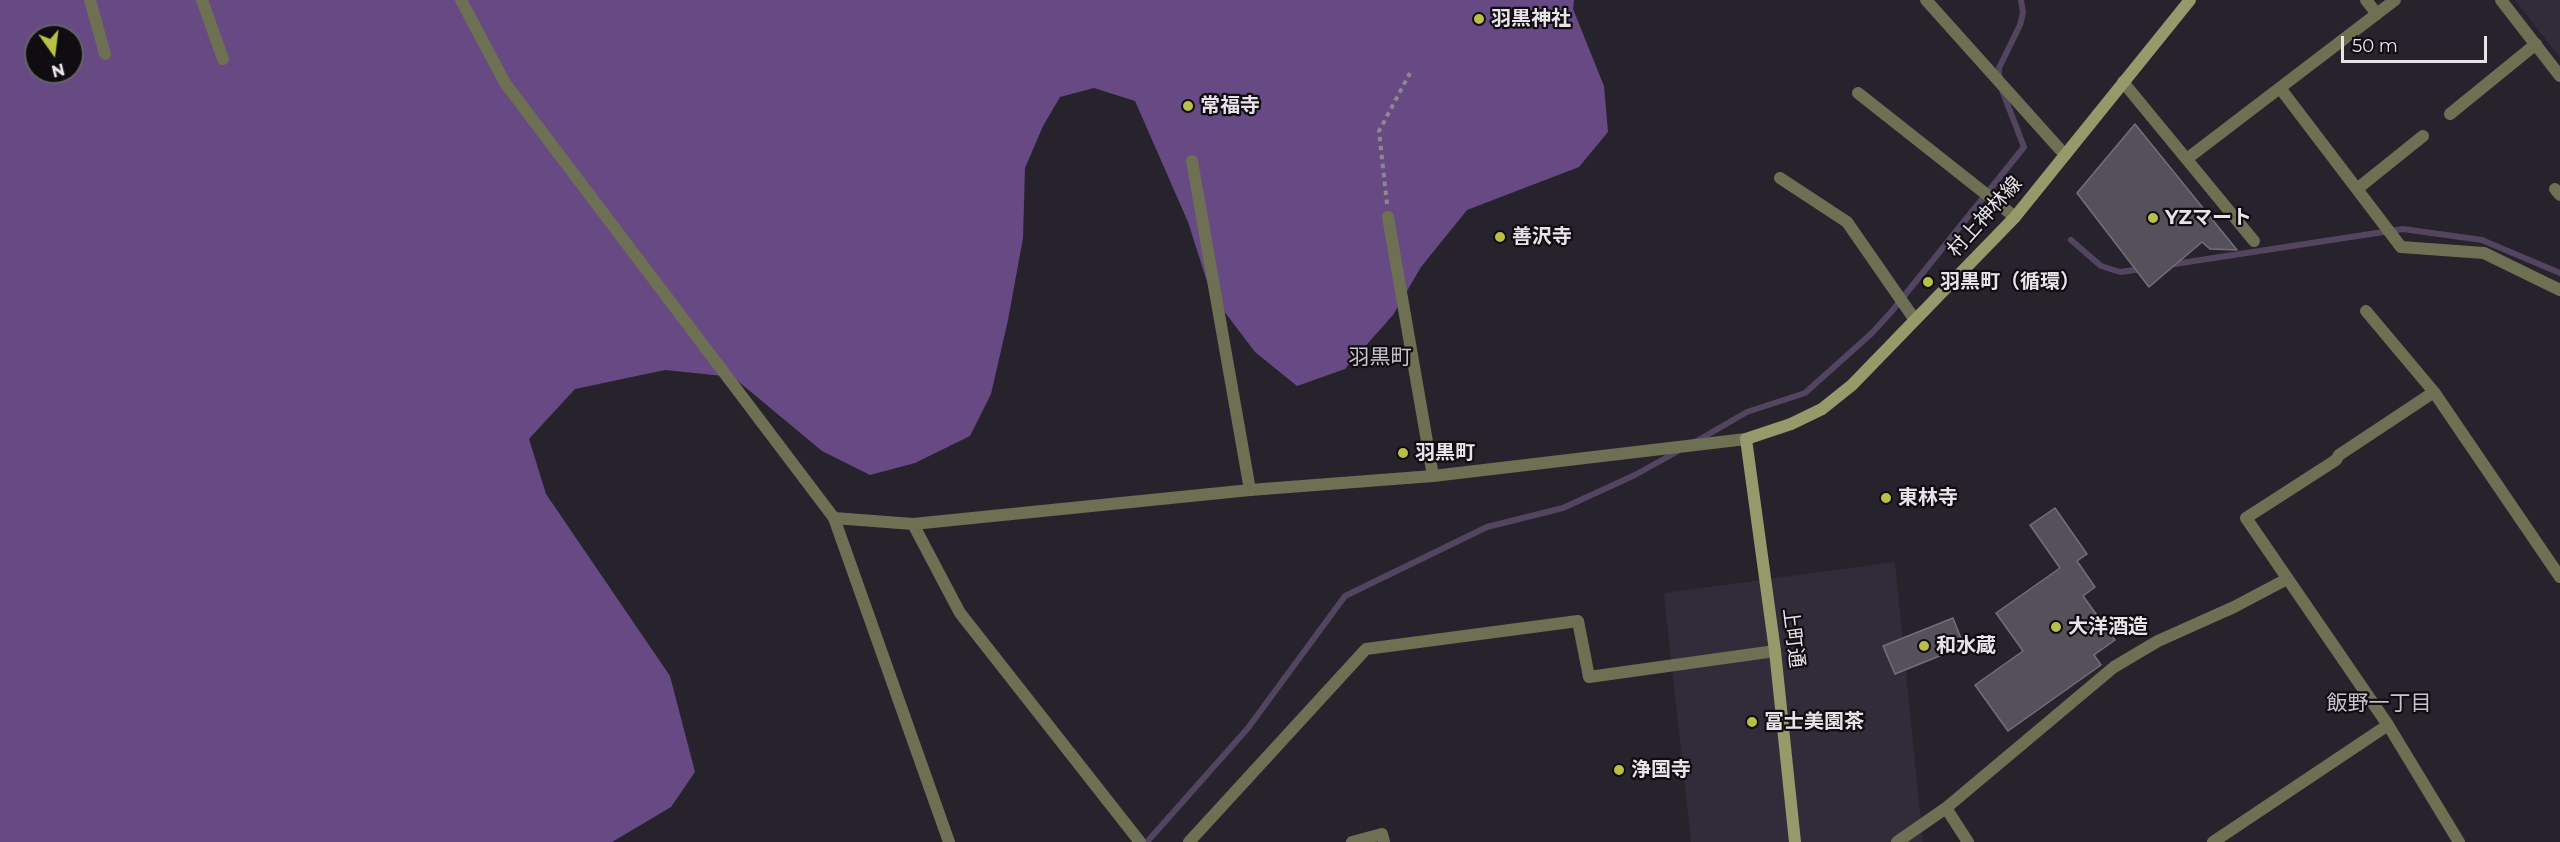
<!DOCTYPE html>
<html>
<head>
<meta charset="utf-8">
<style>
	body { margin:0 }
	#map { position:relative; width:2560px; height:842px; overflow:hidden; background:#27232c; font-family:Montserrat,sans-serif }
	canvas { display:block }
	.north { position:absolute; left:24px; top:24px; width:60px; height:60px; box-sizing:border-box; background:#0f0d11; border:2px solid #656367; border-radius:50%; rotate:166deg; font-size:16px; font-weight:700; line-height:24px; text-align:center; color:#e6e3e9 }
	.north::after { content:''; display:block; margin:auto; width:21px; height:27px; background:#b9c046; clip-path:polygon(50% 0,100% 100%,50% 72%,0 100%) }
	.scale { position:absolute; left:2341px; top:36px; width:146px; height:27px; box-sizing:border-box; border:3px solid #e6e3e9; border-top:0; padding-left:8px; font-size:18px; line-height:21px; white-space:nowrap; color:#e6e3e9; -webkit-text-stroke:4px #0f0d11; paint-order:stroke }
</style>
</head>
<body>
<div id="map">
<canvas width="2560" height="842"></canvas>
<div class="north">N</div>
<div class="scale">50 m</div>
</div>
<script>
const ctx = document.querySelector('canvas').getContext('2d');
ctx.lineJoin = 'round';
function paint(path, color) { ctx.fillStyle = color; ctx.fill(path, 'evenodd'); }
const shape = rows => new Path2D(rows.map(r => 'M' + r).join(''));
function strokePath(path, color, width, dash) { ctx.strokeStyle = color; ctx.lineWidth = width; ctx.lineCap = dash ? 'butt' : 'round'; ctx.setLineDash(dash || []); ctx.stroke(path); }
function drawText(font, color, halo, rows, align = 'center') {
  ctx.font = font + ' Montserrat,"Noto Sans JP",sans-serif'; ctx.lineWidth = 4.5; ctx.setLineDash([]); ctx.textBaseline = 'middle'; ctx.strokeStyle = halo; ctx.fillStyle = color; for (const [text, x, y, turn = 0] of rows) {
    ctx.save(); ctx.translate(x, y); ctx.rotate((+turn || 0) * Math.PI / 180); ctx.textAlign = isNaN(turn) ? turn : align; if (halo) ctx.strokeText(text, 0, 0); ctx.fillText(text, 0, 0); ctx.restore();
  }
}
paint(shape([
	[2515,0,2560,0,2560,58],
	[1895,562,1923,842,1691,842,1664,593]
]), '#322b39');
paint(shape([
	[0,0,1574,0,1573,9,1604,86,1608,132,1579,167,1467,210,1421,267,1393,315,1345,369,1297,386,1255,352,1211,294,1188,222,1135,101,1094,88,1060,97,1043,126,1025,168,1023,238,1008,320,991,394,970,436,915,463,870,475,822,451,733,377,665,370,575,389,529,439,546,494,670,676,695,772,671,807,612,842,0,842],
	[36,36,72,36,72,72,36,72]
]), '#674984');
strokePath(shape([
	[1999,81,1999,68,2020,25,2023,13,2021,0],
	[2071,240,2101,266,2120,272,2143,269],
	[2168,265,2403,229,2482,240,2560,273],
	[1695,442,1747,412,1805,393,1872,333,1892,311,2024,147,2002,90],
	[1147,842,1248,728,1345,596,1487,527,1563,508,1635,475,1678,451]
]), '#534460', 6);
const building = shape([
	[2135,124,2237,250,2210,249,2202,242,2149,287,2077,193,2135,124],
	[2055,508,2087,554,2077,561,2095,587,2083,596,2115,640,2094,655,2101,665,2008,731,1975,685,2023,651,1996,613,2060,568,2030,525,2055,508],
	[1953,618,1964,646,1895,674,1883,646,1953,618]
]);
paint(building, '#55515b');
strokePath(building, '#736f79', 1.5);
strokePath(shape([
	[1387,204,1379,131,1410,73]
]), '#8c8890', 4, [4.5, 4.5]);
strokePath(shape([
	[90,0,105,54],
	[202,0,223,59],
	[1926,0,2065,155],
	[2366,0,2377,14],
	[2501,0,2560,76],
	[2123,82,2254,241],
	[2280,88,2401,247,2484,253,2560,290],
	[1858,93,2015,217],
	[2450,114,2536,44],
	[2188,158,2395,0],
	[1192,161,1250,490],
	[1780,178,1847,222,1915,320],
	[2357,189,2423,136],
	[2555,189,2560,195],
	[1388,217,1433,476],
	[2366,311,2434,392,2560,577],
	[2434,392,2339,455,2336,460,2246,518,2388,725,2459,842],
	[913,524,960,613,1140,842],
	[1946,808,1968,842],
	[1189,842,1366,649,1578,621,1589,677,1775,651],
	[1352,842,1382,834,1384,842],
	[1897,842,1946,808,2114,667,2158,641,2234,607,2287,579],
	[2213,842,2388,725]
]), '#6d7052', 12);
strokePath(shape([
	[461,0,505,83,834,518,913,524,1250,490,1433,476,1746,439],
	[834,518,949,842]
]), '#6d7052', 12);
strokePath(shape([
	[1795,842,1775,651,1746,439,1791,424,1822,409,1852,385,2015,217,2190,0]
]), '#969a6a', 12);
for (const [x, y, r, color] of [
	[1479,19,6,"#b9c046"],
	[1188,106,6,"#b9c046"],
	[2153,218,6,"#b9c046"],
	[1500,237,6,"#b9c046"],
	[1928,282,6,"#b9c046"],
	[1403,453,6,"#b9c046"],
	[1886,498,6,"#b9c046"],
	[2056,627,6,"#b9c046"],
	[1924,646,6,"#b9c046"],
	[1752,722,6,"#b9c046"],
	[1619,770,6,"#b9c046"]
]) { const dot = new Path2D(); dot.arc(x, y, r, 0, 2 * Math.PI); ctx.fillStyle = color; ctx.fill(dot); strokePath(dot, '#0f0d11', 2); }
drawText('bold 20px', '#e6e3e9', '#0f0d11', [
	["羽黒神社",1491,19],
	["常福寺",1200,106],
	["YZマート",2165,218],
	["善沢寺",1512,237],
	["羽黒町（循環）",1940,282],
	["羽黒町",1415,453],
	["東林寺",1898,498],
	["大洋酒造",2068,627],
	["和水蔵",1936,646],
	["冨士美園茶",1764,722],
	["浄国寺",1631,770]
], 'left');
drawText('20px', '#e6e3e9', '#0f0d11', [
	["村上神林線",1985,217,-48],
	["上町通",1793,638,83]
]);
drawText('21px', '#c7c2cd', '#0f0d11', [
	["羽黒町",1380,358],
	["飯野一丁目",2379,704]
]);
</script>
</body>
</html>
